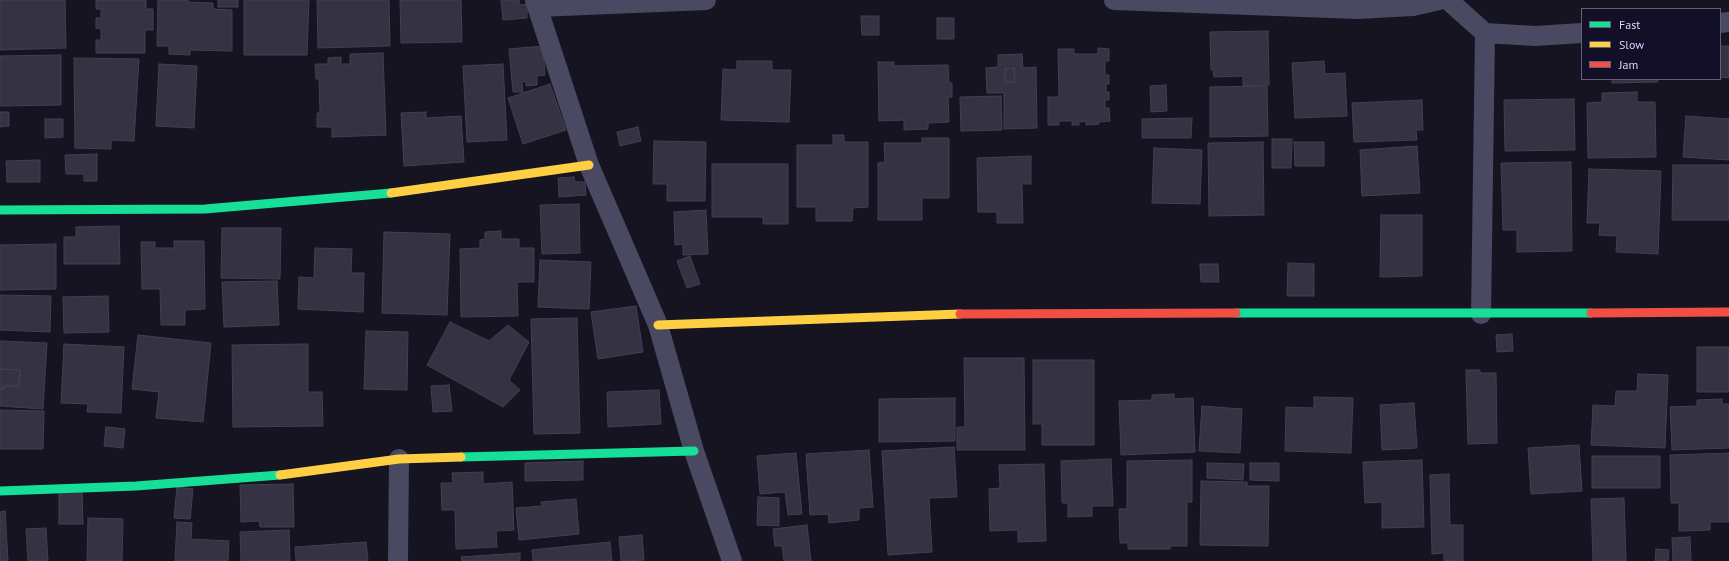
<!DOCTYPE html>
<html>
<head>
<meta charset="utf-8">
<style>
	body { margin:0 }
	#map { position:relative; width:1729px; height:561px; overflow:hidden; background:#161421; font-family:"PT Sans",sans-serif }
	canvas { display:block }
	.legend { position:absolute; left:1581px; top:8px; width:140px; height:72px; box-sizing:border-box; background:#130f26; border:1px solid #625e7d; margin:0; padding:5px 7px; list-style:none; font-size:12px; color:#d9d4ff }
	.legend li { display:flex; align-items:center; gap:8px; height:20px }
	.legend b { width:20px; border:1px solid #625e7d }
</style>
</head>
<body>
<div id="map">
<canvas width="1729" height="561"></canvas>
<ul class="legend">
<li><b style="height:5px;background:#16e098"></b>Fast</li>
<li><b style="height:5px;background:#ffcf43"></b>Slow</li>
<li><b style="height:5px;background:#f24e42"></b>Jam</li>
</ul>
</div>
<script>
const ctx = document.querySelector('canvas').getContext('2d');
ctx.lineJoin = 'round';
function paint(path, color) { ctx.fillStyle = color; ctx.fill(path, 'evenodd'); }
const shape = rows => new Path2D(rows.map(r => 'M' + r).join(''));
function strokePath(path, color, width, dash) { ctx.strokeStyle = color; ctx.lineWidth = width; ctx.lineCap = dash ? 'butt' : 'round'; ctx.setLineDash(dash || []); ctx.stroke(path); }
const building = shape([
	[0,0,65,0,66,48,0,50,0,0],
	[96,0,146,0,146,9,153,9,153,30,145,30,145,53,96,53,96,40,101,40,101,29,96,28,96,18,101,18,101,9,96,9,96,0],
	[158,0,188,0,188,2,213,3,213,9,232,10,232,51,190,50,190,55,169,54,169,46,157,46,158,0],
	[218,0,238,0,238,7,218,7,218,0],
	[244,0,309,0,307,55,244,55,244,0],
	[317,0,389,0,390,46,318,48,317,0],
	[400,0,461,0,462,42,401,43,400,0],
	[501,0,519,0,520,5,527,4,527,18,503,20,501,0],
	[861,16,879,16,879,35,862,35,861,16],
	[937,18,954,18,954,39,937,39,937,18],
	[1268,31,1269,85,1243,86,1243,76,1214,77,1213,69,1211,70,1210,32,1268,31],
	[543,46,545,75,537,76,537,85,526,86,526,81,522,82,523,92,513,92,509,49,543,46],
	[1720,46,1729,46,1729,78,1720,77,1720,46],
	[1098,48,1109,49,1109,61,1105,61,1105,75,1109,75,1109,84,1106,84,1106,92,1109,92,1109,100,1105,100,1105,108,1109,108,1110,121,1099,122,1099,124,1086,125,1086,121,1079,122,1079,125,1072,125,1072,121,1059,121,1059,125,1048,125,1048,97,1059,97,1058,49,1074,49,1074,54,1098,54,1098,48],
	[383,53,386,135,332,137,332,127,317,127,317,113,320,113,319,79,316,79,315,64,328,64,328,58,341,57,341,64,350,64,350,54,383,53],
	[1022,54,1023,68,1036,67,1037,128,1004,129,1004,93,987,93,986,68,998,67,998,55,1022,54],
	[1014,68,1015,82,1005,82,1005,69,1014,68],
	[61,55,61,105,0,106,0,56,61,55],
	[74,58,139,59,134,141,111,140,111,149,75,148,74,58],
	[737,61,772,61,772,70,791,70,789,122,721,120,723,69,737,70,737,61],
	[1324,61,1325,74,1345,73,1347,116,1295,118,1292,63,1324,61],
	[878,62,894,62,894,66,948,65,949,83,952,83,952,97,948,97,949,122,928,123,928,129,904,130,904,120,879,121,878,62],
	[159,64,197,66,194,128,156,126,159,64],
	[503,64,507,140,467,142,463,66,503,64],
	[1014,68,1015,82,1005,82,1005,69,1014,68],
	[1612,79,1658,79,1658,82,1612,83,1612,79],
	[550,84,566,130,523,144,508,98,550,84],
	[1166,85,1167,111,1151,112,1150,86,1166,85],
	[1267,86,1268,136,1210,137,1210,87,1267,86],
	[1637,92,1637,102,1655,102,1656,157,1588,158,1587,103,1602,102,1602,93,1637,92],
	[1001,96,1002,130,961,131,960,97,1001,96],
	[1574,99,1575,150,1505,151,1504,100,1574,99],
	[1422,100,1423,130,1416,130,1417,140,1354,142,1352,103,1422,100],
	[0,112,9,112,9,126,0,127,0,112],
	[426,112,426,118,461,116,464,162,404,166,401,113,426,112],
	[1686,116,1729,119,1729,160,1683,157,1686,116],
	[1192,118,1191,138,1142,138,1142,119,1192,118],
	[45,119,63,119,63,137,45,138,45,119],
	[638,127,641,141,620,146,617,132,638,127],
	[833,135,844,135,844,142,868,142,868,207,853,208,852,221,816,221,816,207,797,207,797,145,833,145,833,135],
	[922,138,949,138,949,198,922,198,922,220,878,220,878,163,885,162,884,143,922,143,922,138],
	[1272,139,1292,139,1291,168,1272,168,1272,139],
	[654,141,706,142,705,201,667,201,667,184,653,184,654,141],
	[1263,142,1264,215,1209,216,1208,143,1263,142],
	[1294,142,1324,142,1324,166,1295,166,1294,142],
	[1417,146,1420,193,1362,196,1360,150,1417,146],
	[1154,148,1202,150,1200,204,1152,203,1154,148],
	[97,154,97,181,84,181,84,174,66,174,65,155,97,154],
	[1031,156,1031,184,1022,184,1023,223,997,223,997,212,978,212,977,158,1031,156],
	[40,160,40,182,7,182,6,161,40,160],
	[1571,162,1572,251,1517,252,1517,230,1503,230,1501,163,1571,162],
	[712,164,788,164,788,224,763,224,763,217,712,217,712,164],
	[1673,165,1729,165,1729,220,1672,220,1673,165],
	[1589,169,1661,171,1658,254,1616,252,1617,236,1599,235,1600,223,1587,223,1589,169],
	[574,177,575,182,585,182,586,195,559,197,558,178,574,177],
	[579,204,580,253,542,254,540,205,579,204],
	[706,210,708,254,683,255,683,244,675,245,674,212,706,210],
	[1381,215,1422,215,1422,276,1380,277,1381,215],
	[119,226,120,264,64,264,64,237,76,237,76,227,119,226],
	[222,228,281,228,280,279,221,278,222,228],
	[501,231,501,239,519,239,519,248,534,248,534,282,517,282,518,316,461,317,460,249,480,248,480,240,485,239,485,232,501,231],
	[384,232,450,234,447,315,382,313,384,232],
	[174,241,204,241,205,309,185,310,185,325,161,325,160,289,142,289,141,242,155,242,155,248,174,248,174,241],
	[56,244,56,289,0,290,0,245,56,244],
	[315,248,352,249,351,273,364,273,363,312,298,309,299,277,314,278,315,248],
	[690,256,700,284,687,288,677,261,690,256],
	[540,260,591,262,589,309,538,307,540,260],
	[1288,263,1314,264,1314,296,1287,296,1288,263],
	[1200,264,1218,264,1219,282,1201,282,1200,264],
	[277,281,279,325,224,327,222,282,277,281],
	[0,295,51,296,50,332,0,330,0,295],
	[108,296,109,332,64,333,63,297,108,296],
	[636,306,643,352,598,359,591,312,636,306],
	[577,318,580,433,534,434,531,319,577,318],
	[450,322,489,341,508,325,529,342,509,380,520,390,503,407,427,365,450,322],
	[366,331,408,332,407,390,364,389,366,331],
	[1512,334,1513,351,1497,352,1496,335,1512,334],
	[138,335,211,343,203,422,156,418,159,392,132,389,138,335],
	[0,341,47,343,43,409,0,406,0,389,4,389,4,386,19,386,20,370,0,369,0,341],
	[64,344,124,347,121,413,87,412,88,404,61,403,64,344],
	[308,344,308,392,322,392,323,426,233,427,232,345,308,344],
	[1697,347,1729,347,1729,392,1697,392,1697,347],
	[964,358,1024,358,1025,450,957,450,957,427,965,427,964,358],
	[1033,360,1094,360,1094,445,1042,445,1042,424,1033,424,1033,360],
	[0,369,20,370,19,386,4,386,4,389,0,389,0,369],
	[1466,370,1480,370,1480,373,1496,373,1497,443,1468,444,1466,370],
	[1638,374,1668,375,1665,448,1591,445,1593,405,1615,406,1616,391,1637,391,1638,374],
	[449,385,452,411,433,412,431,386,449,385],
	[659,390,661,424,608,427,607,392,659,390],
	[1174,394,1174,399,1193,398,1195,452,1121,455,1119,401,1152,400,1152,395,1174,394],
	[1314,397,1353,398,1351,453,1285,451,1286,407,1314,408,1314,397],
	[955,398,955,441,879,442,879,399,955,398],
	[1722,399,1722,404,1729,404,1729,448,1672,450,1670,407,1697,406,1697,400,1722,399],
	[1414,403,1417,448,1382,450,1380,405,1414,403],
	[1202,406,1242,409,1240,453,1199,451,1202,406],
	[0,410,44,411,43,449,0,449,0,410],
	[106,427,125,429,123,448,104,446,106,427],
	[1579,445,1582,491,1531,494,1528,448,1579,445],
	[954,447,957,497,929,498,932,552,888,555,882,451,954,447],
	[869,450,873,507,859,508,859,520,829,523,828,514,810,515,806,454,869,450],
	[796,453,802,514,788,515,785,492,760,494,757,456,796,453],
	[1729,453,1729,522,1710,522,1710,530,1679,531,1679,503,1671,503,1670,455,1729,453],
	[1592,456,1660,456,1660,488,1592,488,1592,456],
	[1111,459,1113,506,1092,506,1092,516,1068,517,1068,503,1062,503,1061,461,1111,459],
	[1192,460,1192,502,1187,502,1187,546,1170,546,1170,549,1128,549,1128,543,1120,543,1119,509,1127,509,1127,461,1192,460],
	[1422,460,1424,527,1382,528,1382,502,1365,503,1363,462,1422,460],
	[583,461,583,480,525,481,525,463,583,461],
	[1207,463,1244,464,1243,480,1207,478,1207,463],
	[1250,463,1279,463,1279,481,1250,480,1250,463],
	[1044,464,1046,541,1018,542,1018,530,990,531,989,489,1000,488,999,465,1044,464],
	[483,472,483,484,512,482,514,530,496,531,497,547,456,549,455,510,442,510,441,483,453,483,452,473,483,472],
	[1449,474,1450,525,1463,525,1463,561,1444,561,1444,553,1432,554,1430,475,1449,474],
	[1201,481,1247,482,1247,486,1269,486,1268,546,1200,545,1201,481],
	[293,484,294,527,260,527,259,521,241,522,240,485,293,484],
	[177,487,193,489,190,519,174,518,177,487],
	[82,489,83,524,59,524,59,490,82,489],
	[758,497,779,498,779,526,757,525,758,497],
	[1624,498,1626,561,1593,561,1591,499,1624,498],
	[576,499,579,534,519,540,516,508,542,506,541,502,576,499],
	[5,511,8,561,0,561,0,512,5,511],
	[88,518,123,519,122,561,87,561,88,518],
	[177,522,192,523,191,539,229,541,228,561,175,561,177,522],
	[807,525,811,561,784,561,782,546,775,546,773,529,807,525],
	[46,528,48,561,28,561,26,529,46,528],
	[289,530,290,561,241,561,240,532,289,530],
	[642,535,644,560,621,561,619,537,642,535],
	[1690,537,1691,561,1673,561,1672,538,1690,537],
	[366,542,368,561,296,561,295,547,366,542],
	[610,542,612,561,533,561,532,550,610,542],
	[1656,549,1669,550,1668,561,1655,561,1656,549],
	[520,553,520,561,462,561,461,557,520,553]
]);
paint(building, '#343243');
strokePath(building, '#433f54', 1);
strokePath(shape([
	[535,0,589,165,658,325,694,451,732,561],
	[1114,0,1358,9,1413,6,1439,0],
	[1448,0,1485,33,1535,36,1582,33],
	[537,7,706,0],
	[1720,23,1729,22],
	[1481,314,1485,33],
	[398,561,399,459]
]), '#4a4962', 20);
strokePath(shape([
	[0,210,205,209,391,193],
	[1236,313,1591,313],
	[461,457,694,451],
	[0,491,136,486,280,475]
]), '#16e098', 9);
strokePath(shape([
	[391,193,589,165],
	[658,325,960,314],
	[280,475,399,459,461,457]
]), '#ffcf43', 9);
strokePath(shape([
	[1591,313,1729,312],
	[960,314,1236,313]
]), '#f24e42', 9);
</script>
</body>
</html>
